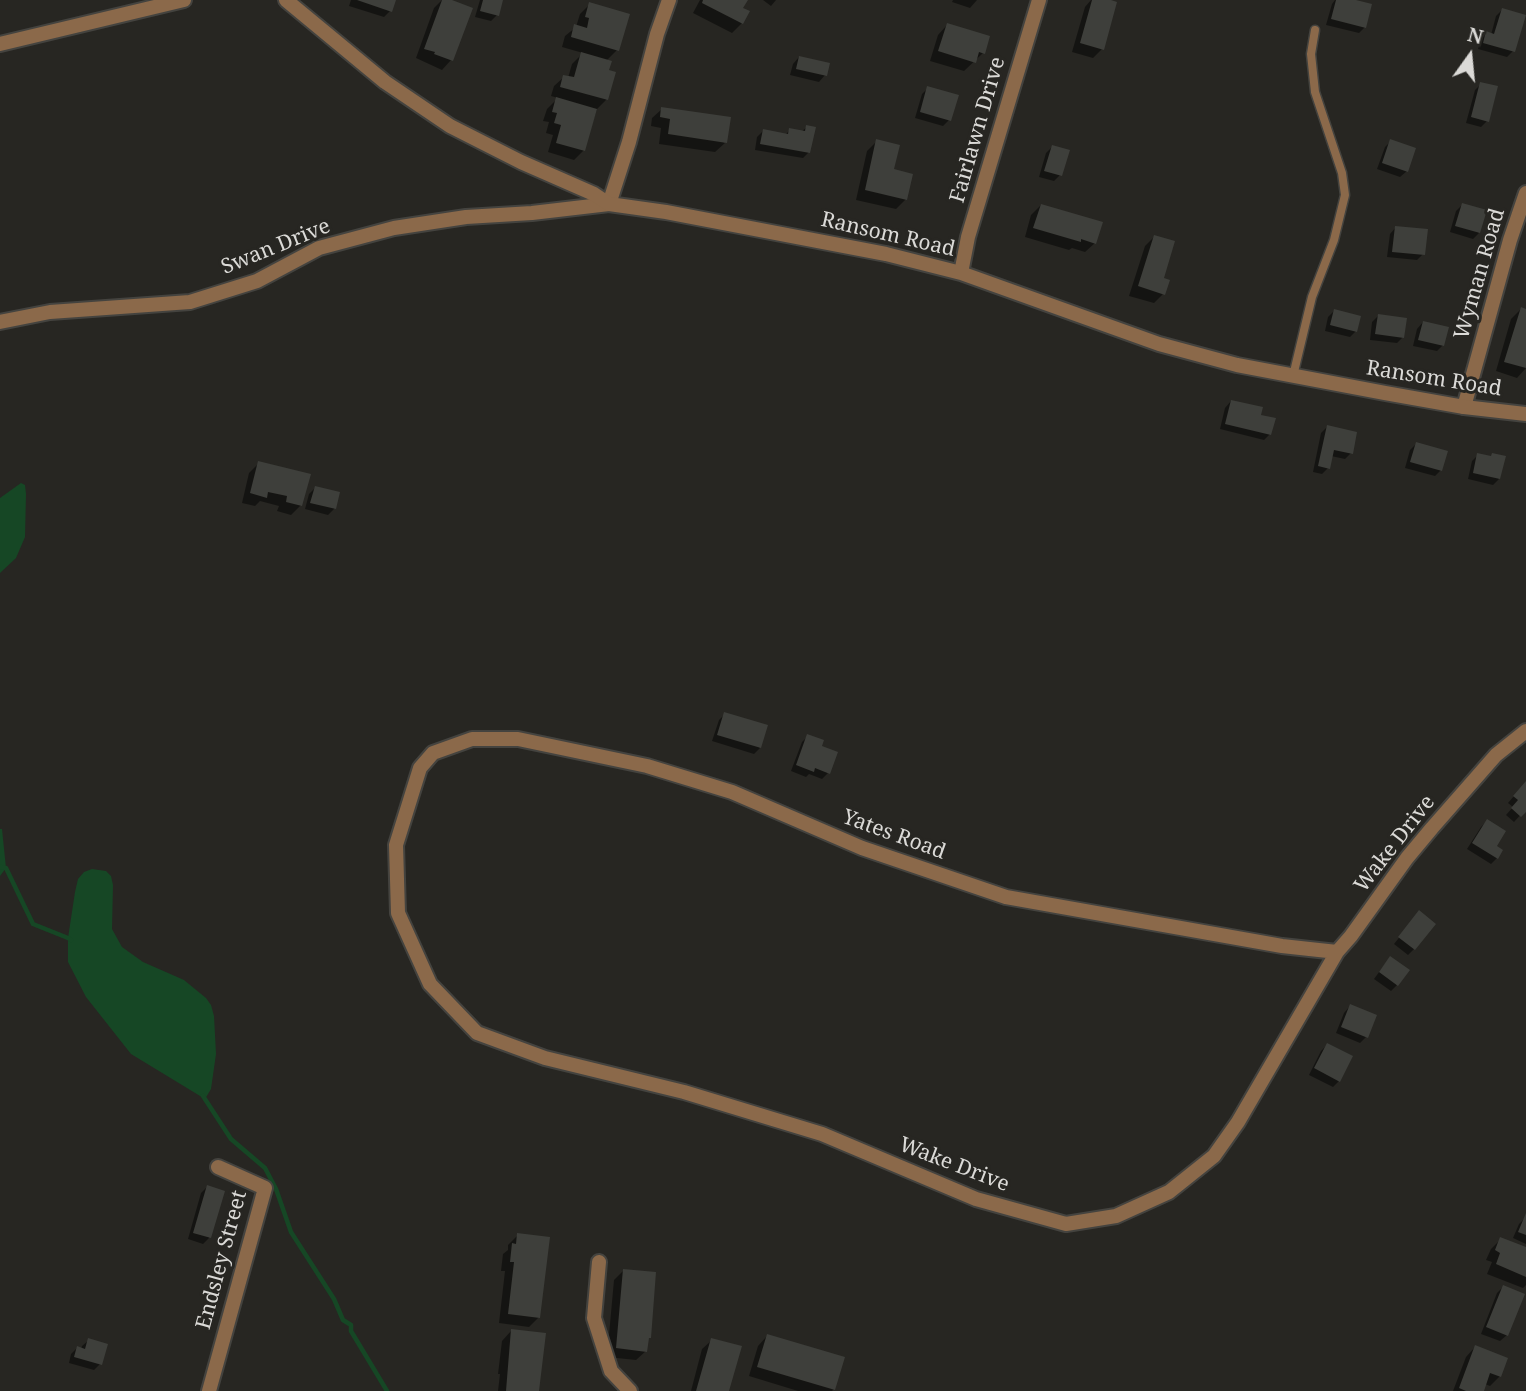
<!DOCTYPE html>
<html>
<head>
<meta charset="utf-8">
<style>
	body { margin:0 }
	#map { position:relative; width:1526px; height:1391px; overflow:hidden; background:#272622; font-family:"Noto Serif",serif }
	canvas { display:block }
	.north { position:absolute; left:1435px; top:21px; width:70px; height:70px; -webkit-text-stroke:5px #272622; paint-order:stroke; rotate:15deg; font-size:19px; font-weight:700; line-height:28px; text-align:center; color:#dbdad7 }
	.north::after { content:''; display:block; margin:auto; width:24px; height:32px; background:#dbdad7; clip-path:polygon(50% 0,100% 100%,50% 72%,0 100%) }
</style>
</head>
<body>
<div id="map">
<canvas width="1526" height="1391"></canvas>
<div class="north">N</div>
</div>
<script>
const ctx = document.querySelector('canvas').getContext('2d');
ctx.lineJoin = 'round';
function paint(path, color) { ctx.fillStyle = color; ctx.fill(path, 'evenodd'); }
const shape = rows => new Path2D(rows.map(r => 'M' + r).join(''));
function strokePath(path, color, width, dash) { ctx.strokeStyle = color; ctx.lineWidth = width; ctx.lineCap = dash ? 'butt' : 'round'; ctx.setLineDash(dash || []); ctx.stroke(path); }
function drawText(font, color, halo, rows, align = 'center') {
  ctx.font = font + ' "Noto Serif",serif'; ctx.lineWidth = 6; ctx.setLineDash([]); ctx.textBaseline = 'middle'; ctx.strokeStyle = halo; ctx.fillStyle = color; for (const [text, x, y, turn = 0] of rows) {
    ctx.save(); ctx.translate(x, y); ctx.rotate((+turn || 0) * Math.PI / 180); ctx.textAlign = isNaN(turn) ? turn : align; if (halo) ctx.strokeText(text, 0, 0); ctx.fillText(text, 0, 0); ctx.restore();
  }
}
paint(shape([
	[21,483,25,485,26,494,25,537,16,558,0,573,0,498],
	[0,829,2,829,6,868,0,876],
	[92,869,106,871,111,876,113,885,112,929,122,947,143,962,184,980,206,998,211,1005,214,1016,216,1054,211,1089,205,1099,131,1054,86,997,68,962,68,938,75,892,78,879,84,872]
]), '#164725');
paint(shape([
	[351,0,394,0,390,11,384,17,349,6],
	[442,0,446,0,451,60,442,70,416,58,434,8],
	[480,0,502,0,497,15,491,21,475,17],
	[700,0,746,0,741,9,742,23,732,33,693,13],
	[763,0,776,0,771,6],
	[953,0,977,0,970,8,952,2],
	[1091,0,1104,0,1102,49,1093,58,1072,52,1085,7],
	[1335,0,1348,0,1365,27,1359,33,1326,25,1332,4],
	[590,4,617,50,606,61,607,71,614,73,606,100,597,109,584,150,574,160,548,152,553,135,546,133,549,122,543,121,547,109,558,98,551,96,554,86,564,77,568,78,572,64,583,53,562,47,565,36,576,27,580,14],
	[1502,10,1513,51,1507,57,1478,49,1481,39,1487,33,1491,35,1496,16],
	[947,25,983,53,964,71,930,61,938,35],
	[799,57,825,75,819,82,790,75,793,64],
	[1481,84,1487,121,1481,127,1466,123,1475,90],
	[928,88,949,120,943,126,915,118,922,94],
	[662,109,725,143,715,152,659,144,661,128,651,126,652,118],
	[807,127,809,152,803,158,755,150,757,137,763,131,785,135,790,130,801,132],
	[877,141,906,199,896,209,856,200,867,151],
	[1391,141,1407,171,1400,177,1377,169,1385,147],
	[1052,147,1060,175,1054,181,1039,177,1046,153],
	[1041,205,1095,243,1085,252,1072,248,1069,250,1025,237,1031,215],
	[1462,205,1479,233,1473,239,1450,232,1456,211],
	[1396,227,1423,254,1417,260,1387,257,1390,234],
	[1154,237,1163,294,1154,303,1129,296,1145,246],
	[1521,309,1526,311,1526,368,1517,378,1496,371,1511,319],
	[1334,311,1356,331,1350,337,1325,331,1328,317],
	[1378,316,1403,337,1397,343,1370,340,1372,322],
	[1423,322,1443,345,1437,351,1413,346,1417,329],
	[1231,401,1259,416,1270,434,1264,440,1220,429,1225,408],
	[1327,427,1351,453,1345,459,1331,456,1328,468,1322,474,1313,472,1321,433],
	[1416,444,1441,470,1435,476,1405,468,1410,450],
	[1478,455,1499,479,1493,485,1468,479,1472,461],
	[259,463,301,505,291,515,277,511,279,506,260,501,255,506,242,503,249,473],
	[315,488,338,493,334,509,328,515,305,509,309,494],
	[725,714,760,748,754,754,712,741,719,720],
	[808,736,820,747,828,773,822,779,809,774,806,777,791,771,802,742],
	[1526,782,1526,809,1514,822,1506,815,1513,807,1508,803],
	[1487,821,1497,858,1491,864,1467,849,1481,827],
	[1414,919,1414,949,1408,955,1394,944],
	[1385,964,1397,985,1391,991,1374,979],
	[1350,1006,1366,1037,1360,1043,1336,1033,1344,1013],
	[1327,1045,1339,1081,1333,1087,1309,1075,1321,1051],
	[207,1187,209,1238,203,1244,188,1239,201,1193],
	[1525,1218,1526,1218,1526,1244,1513,1238,1519,1224],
	[518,1235,539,1317,529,1327,499,1323,505,1271,501,1271,503,1254,508,1250,508,1245],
	[1501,1239,1526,1249,1526,1285,1523,1288,1487,1274,1492,1262,1486,1260,1491,1249],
	[624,1270,647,1340,646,1351,636,1360,607,1357,614,1280],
	[1503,1287,1507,1335,1500,1341,1481,1334,1497,1293],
	[511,1331,537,1391,498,1391,500,1374,498,1374,502,1341],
	[767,1336,834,1389,832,1391,798,1391,749,1376,758,1346],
	[89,1340,100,1364,94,1370,69,1363,71,1354,77,1348,81,1349,82,1346],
	[712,1340,727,1391,691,1391,702,1349],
	[1475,1347,1500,1376,1490,1386,1485,1384,1482,1391,1453,1391,1466,1357]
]), '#0007');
strokePath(shape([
	[0,867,6,868,33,924,68,938,71,940],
	[203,1096,231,1139,265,1168,276,1189,291,1232,334,1299,343,1320,351,1325,351,1331,387,1391]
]), '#164725', 4.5);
paint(shape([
	[357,0,396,0,392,12],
	[442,0,452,0,473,8,453,61,434,54,435,52,424,49],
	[483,0,503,0,499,16,480,11],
	[703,0,748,0,743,8,750,11,743,24,702,3],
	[1092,0,1111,0,1117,2,1104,50,1080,43],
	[1336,0,1356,0,1372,4,1366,28,1331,19],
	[589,2,630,14,619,51,571,37,574,24,587,28,589,18,585,17],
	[1502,8,1526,15,1515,52,1483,43,1486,31,1494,34],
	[947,23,990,36,985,54,979,52,976,63,938,51],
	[581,52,612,61,609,70,616,72,608,100,560,87,563,75,574,77],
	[799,56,830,63,827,76,796,69],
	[1480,82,1498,86,1489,122,1471,117],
	[927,86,959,95,951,121,920,112],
	[556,97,597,109,585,151,556,143,561,125,554,123,557,113,552,112],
	[661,107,731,117,727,143,668,134,670,119,660,117],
	[806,125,816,127,810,153,760,144,763,129,788,134,789,128,805,131],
	[876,139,900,145,894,169,913,174,907,200,865,190],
	[1390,139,1416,148,1408,172,1382,163],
	[1052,145,1070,150,1062,176,1044,171],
	[1462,203,1487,210,1480,233,1455,226],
	[1041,204,1103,222,1096,244,1081,239,1081,242,1033,228],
	[1395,226,1428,229,1425,255,1392,252],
	[1154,235,1175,241,1164,278,1170,280,1165,295,1138,286],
	[1521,307,1526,309,1526,368,1504,362],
	[1334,309,1361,316,1357,332,1330,325],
	[1378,314,1407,318,1404,338,1375,334],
	[1423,321,1449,327,1444,346,1418,340],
	[1231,400,1263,407,1261,415,1276,418,1271,435,1225,424],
	[1327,425,1357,432,1353,454,1334,450,1330,469,1318,466],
	[1416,442,1448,451,1442,471,1410,462],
	[1477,453,1491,456,1492,453,1506,456,1500,479,1473,473],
	[258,461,311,474,302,506,286,502,287,496,268,492,267,498,250,493],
	[315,486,340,492,336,509,310,503],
	[724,712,768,725,761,748,717,735],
	[807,734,824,740,822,746,838,752,830,774,815,768,814,772,796,765],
	[1526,781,1526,812,1521,817,1511,808,1518,800,1513,796],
	[1487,819,1506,831,1497,846,1503,850,1498,859,1472,843],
	[1419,910,1436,924,1415,950,1398,937],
	[1390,956,1410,970,1398,986,1379,972],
	[1350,1004,1377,1015,1368,1038,1341,1027],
	[1327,1043,1353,1056,1340,1082,1314,1068],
	[207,1185,225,1191,211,1238,193,1233],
	[1526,1213,1526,1235,1518,1232],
	[517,1233,550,1237,540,1318,508,1314,514,1262,510,1262,512,1243,516,1244],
	[1500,1237,1526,1247,1526,1277,1496,1264,1500,1253,1495,1250],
	[623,1269,656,1272,651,1338,649,1338,647,1352,616,1348],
	[1503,1285,1525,1294,1508,1336,1486,1327],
	[511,1329,546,1333,539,1391,506,1391],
	[767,1334,845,1357,835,1390,757,1367],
	[88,1338,108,1344,102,1365,74,1357,77,1346,85,1349],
	[711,1338,742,1346,729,1391,696,1391],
	[1475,1345,1508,1358,1501,1377,1490,1373,1484,1391,1466,1391,1459,1388]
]), '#3e3f3b');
const service = shape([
	[1293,376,1312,297,1334,240,1345,195,1342,173,1315,92,1311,54,1315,30]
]);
const minor = shape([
	[0,44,184,0],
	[0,322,50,312,190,302,257,281,319,248,394,228,466,217,532,213,609,204,629,142,657,34,669,0],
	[1464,407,1510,240,1526,193],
	[1337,952,1282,946,1006,897,862,848,732,792,647,766,518,739,472,739,433,753,420,768,396,845,398,913,430,984,477,1033,545,1058,684,1092,822,1134,976,1199,1066,1224,1116,1216,1169,1192,1214,1156,1238,1122,1337,952,1351,936,1407,858,1432,828,1496,755,1526,731],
	[599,1262,594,1318,611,1371,630,1391],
	[209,1391,265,1188,218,1167]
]);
const tertiary = shape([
	[286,0,385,82,450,126,521,162,594,194,609,204,666,212,886,254,961,273,1159,344,1237,365,1385,393,1464,407,1526,414],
	[961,273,968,237,1039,0]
]);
strokePath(service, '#44433f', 11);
strokePath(minor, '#44433f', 18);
strokePath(tertiary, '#44433f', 18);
strokePath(service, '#8b694a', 8);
strokePath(minor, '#8b694a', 14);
strokePath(tertiary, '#8b694a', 14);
drawText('21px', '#dbdad7', '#272622', [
	["Fairlawn Drive",978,130,-74],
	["Ransom Road",888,235,13],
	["Swan Drive",276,247,-22],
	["Wyman Road",1480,274,-74],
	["Ransom Road",1434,379,9],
	["Yates Road",894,835,20],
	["Wake Drive",1395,844,-52],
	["Wake Drive",954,1165,21],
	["Endsley Street",222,1260,-75]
]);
</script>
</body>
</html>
